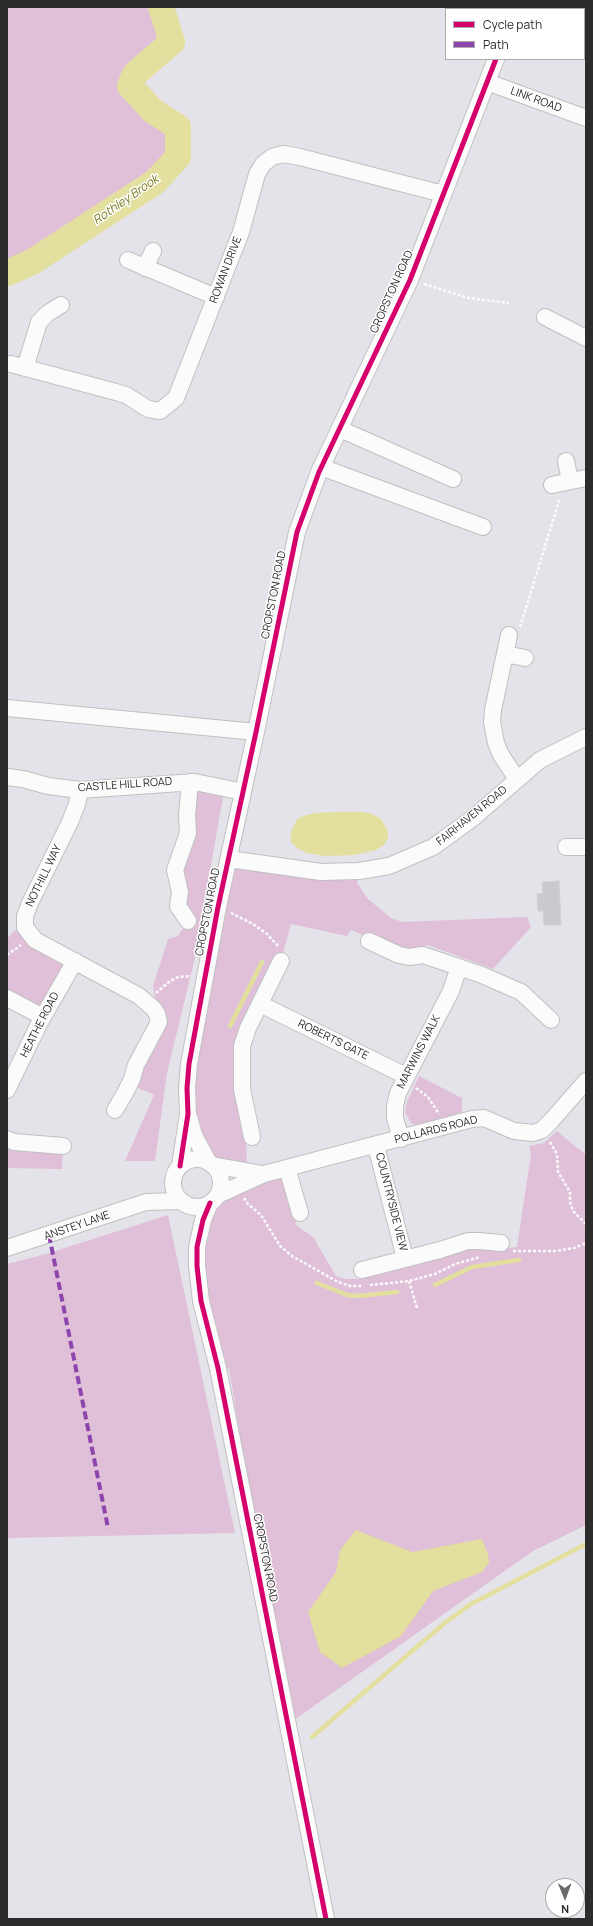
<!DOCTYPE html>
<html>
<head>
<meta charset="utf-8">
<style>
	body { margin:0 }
	#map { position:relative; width:593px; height:1926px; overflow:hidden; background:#e4e3e9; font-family:Manrope,sans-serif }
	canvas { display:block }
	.frame { position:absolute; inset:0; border:8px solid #2c2c2c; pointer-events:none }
	.legend { position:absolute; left:445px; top:8px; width:140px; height:52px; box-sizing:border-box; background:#fff; border:1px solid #ababab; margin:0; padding:5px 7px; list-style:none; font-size:12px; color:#2c2c2c }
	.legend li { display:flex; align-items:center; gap:8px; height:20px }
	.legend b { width:20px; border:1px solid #ababab }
	.north { position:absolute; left:545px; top:1878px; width:40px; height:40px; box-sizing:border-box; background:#fff; border:1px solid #ababab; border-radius:50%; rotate:179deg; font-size:11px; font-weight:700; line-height:16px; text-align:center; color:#2c2c2c }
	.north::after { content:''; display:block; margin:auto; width:14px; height:18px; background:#6c6c6e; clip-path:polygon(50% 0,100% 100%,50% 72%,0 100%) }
</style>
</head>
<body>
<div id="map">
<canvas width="593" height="1926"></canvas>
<div class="frame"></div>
<ul class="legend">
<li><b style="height:5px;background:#d6006c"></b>Cycle path</li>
<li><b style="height:5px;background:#8e44ad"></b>Path</li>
</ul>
<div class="north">N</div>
</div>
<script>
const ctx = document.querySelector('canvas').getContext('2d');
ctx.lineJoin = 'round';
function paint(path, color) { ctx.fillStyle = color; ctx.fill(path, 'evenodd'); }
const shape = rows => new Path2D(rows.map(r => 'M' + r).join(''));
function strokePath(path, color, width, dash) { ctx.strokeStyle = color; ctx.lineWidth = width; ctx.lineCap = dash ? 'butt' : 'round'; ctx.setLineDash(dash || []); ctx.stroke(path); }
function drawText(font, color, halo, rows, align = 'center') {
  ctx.font = font + ' Manrope,sans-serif'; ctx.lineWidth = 3; ctx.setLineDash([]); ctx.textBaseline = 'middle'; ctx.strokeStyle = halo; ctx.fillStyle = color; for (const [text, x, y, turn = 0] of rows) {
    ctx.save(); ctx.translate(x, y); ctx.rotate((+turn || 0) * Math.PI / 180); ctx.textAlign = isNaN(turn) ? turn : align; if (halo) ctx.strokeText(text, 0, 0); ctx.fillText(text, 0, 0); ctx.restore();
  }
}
paint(shape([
	[7,7,161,7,172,42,133,78,130,86,173,130,170,149,153,178,135,191,112,199,7,270],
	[189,789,223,797,194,962,167,1073,155,1161,125,1161,154,1095,134,1086,159,1022,153,986,168,939,178,936,188,921,178,906],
	[229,859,359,871,357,883,368,899,391,918,402,922,527,917,531,927,493,969,428,945,414,949,402,948,367,932,362,935,351,930,347,936,291,924,281,961,248,1028,239,1025,236,1039,246,1135,247,1172,223,1168,194,1135,188,1114],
	[25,927,73,964,41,1012,7,996,7,939,14,931],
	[419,1076,462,1098,462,1112,416,1125,411,1123,405,1112,407,1102],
	[557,1131,586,1155,586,1525,533,1551,287,1725,229,1368,221,1370,197,1266,216,1198,264,1174,284,1180,297,1226,313,1237,336,1276,345,1279,359,1279,378,1275,434,1259,467,1247,500,1249,517,1247,531,1154,529,1146,544,1143],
	[7,1139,63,1146,62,1169,7,1168],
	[168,1215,235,1533,7,1538,7,1264,46,1254]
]), '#e0bfd8');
paint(shape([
	[337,812,362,812,372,814,381,819,388,831,388,838,384,845,376,850,354,855,324,856,307,853,297,848,291,842,291,831,298,818,314,813],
	[356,1530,412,1552,482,1539,488,1554,489,1563,482,1572,433,1591,401,1636,342,1668,320,1652,308,1612,336,1572,340,1550]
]), '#e3df9e');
strokePath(shape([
	[230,1026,262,962],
	[317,1283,347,1295,358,1296,397,1292],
	[435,1285,472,1267,519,1260],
	[312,1737,446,1622,471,1604,586,1544]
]), '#e3df9e', 4.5);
strokePath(shape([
	[7,273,32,262,155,182,178,157,178,127,153,111,130,86,133,78,136,73,172,42,161,7]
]), '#e3df9e', 26);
const building = shape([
	[559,881,561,925,544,925,543,911,538,911,537,894,543,893,542,882,559,881]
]);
paint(building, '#cac9ce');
strokePath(building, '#d0cfd4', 1);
const minor = shape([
	[515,9,516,7],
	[487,82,586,118],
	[128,260,216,297],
	[145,268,153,251],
	[545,317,586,338],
	[11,364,116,392,126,395,148,409,160,411,176,398,241,232,257,174,263,164,272,157,283,154,300,157,443,194],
	[25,368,39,322,48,313,61,305],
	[340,429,453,479],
	[566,461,570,481],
	[321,467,483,527],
	[552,485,586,478],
	[509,635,493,710,492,722,496,743,501,755,517,779],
	[505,654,525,658],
	[7,708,256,732],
	[7,777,23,779,48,786,80,790,195,782,243,792],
	[80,790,77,804,70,822,30,903,25,916,25,927,35,940,139,996,154,1009,157,1014,159,1022,136,1065,132,1079,125,1093,115,1110],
	[566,847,586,847],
	[229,859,321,872,359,871,389,866,433,847,473,818,540,760,586,737],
	[188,921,178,906,180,892,175,870,188,833,187,815,190,782],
	[369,941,399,955,409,957,423,955,482,975,521,992,551,1020],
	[7,998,43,1017],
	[260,1004,406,1076],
	[7,1090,40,1022,75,961],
	[189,1117,194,1135,209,1163],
	[252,1137,242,1089,242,1046,248,1028,281,961],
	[7,1139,14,1142,63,1146],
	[401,1139,395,1118,395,1106,398,1093,451,991,459,967],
	[376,1146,405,1258],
	'173 1183a24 24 0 1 1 48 0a24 24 0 1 1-48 0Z',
	[212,1165,262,1174],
	[180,1166,188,1114,187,1088,189,1064,218,907,256,732,297,532,319,472,410,280,496,59],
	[287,1168,300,1213],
	[218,1195,264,1174,472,1119,484,1118,514,1131,533,1133,542,1130,551,1121,586,1081],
	[210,1203,203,1220,197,1247,197,1266,201,1301,218,1368,326,1919],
	[7,1248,146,1202,181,1201],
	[362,1270,440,1250,468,1241,479,1241,501,1243]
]);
strokePath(minor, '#c0c0c0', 18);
strokePath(shape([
	[424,284,469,298,509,303],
	[520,627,560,498],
	[231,913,253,924,267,934,279,947],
	[7,955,21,945],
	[156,993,170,981,178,977,191,976],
	[416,1088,428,1097,439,1114],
	[550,1142,557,1154,558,1172,570,1192,570,1202,573,1211,586,1224],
	[244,1198,248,1204,261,1215,280,1246,292,1256,338,1282,350,1286,361,1286],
	[513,1251,556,1251,574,1248,586,1243],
	[409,1281,417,1308],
	[370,1285,409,1281,435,1274,455,1264,480,1257]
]), '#fbfbfc', 2.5, [3, 2]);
strokePath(minor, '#fbfbfc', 16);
strokePath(shape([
	[49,1235,108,1528]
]), '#8e44ad', 4, [8, 4]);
strokePath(shape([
	[180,1166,188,1114,187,1088,189,1064,218,907,256,732,297,532,319,472,410,280,496,59],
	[210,1203,203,1220,197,1247,197,1266,201,1301,218,1368,326,1919]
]), '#d6006c', 5);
drawText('11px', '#2c2c2c', '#fff', [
	["LINK ROAD",536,100,20],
	["ROWAN DRIVE",226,270,-69],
	["CROPSTON ROAD",392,292,-66],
	["CROPSTON ROAD",274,595,-79],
	["CASTLE HILL ROAD",125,785,-4],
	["FAIRHAVEN ROAD",472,816,-39],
	["NOTHILL WAY",44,876,-64],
	["CROPSTON ROAD",208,912,-79],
	["HEATHE ROAD",40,1025,-63],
	["ROBERTS GATE",333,1040,26],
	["MARWINS WALK",419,1052,-63],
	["POLLARDS ROAD",436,1130,-14],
	["COUNTRYSIDE VIEW",391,1202,76],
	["ANSTEY LANE",77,1226,-19],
	["CROPSTON ROAD",265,1558,79]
]);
drawText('italic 12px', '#777719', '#fff', [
	["Rothley Brook",126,200,-35]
]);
</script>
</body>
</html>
